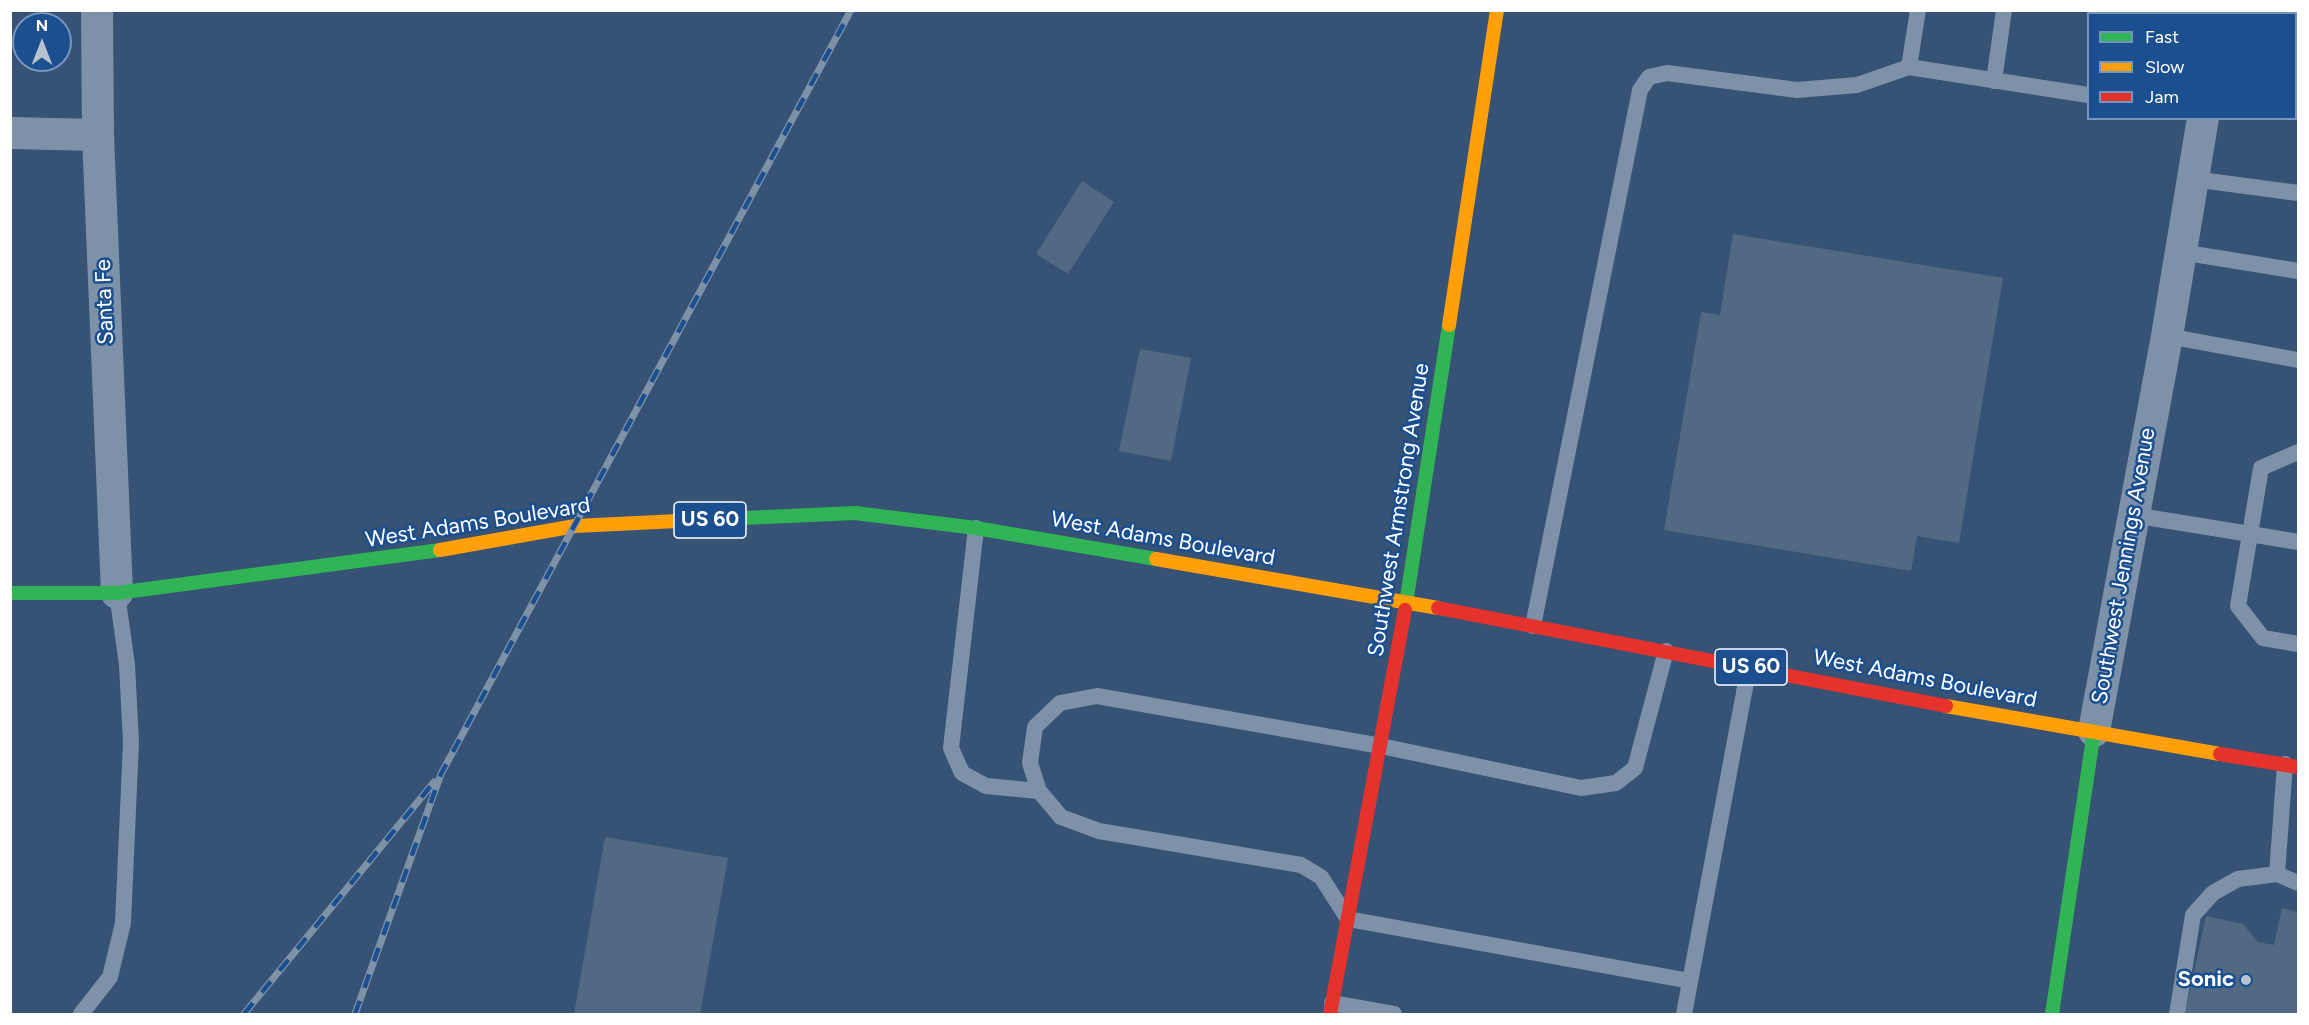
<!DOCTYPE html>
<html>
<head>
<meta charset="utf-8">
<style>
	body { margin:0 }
	#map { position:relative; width:2309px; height:1025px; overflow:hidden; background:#365274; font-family:Figtree,sans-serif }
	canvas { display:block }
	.frame { position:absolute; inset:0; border:12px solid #fff; pointer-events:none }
	.legend { position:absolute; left:2087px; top:12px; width:210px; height:108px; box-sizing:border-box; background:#1b4f8f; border:2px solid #7695bc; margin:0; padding:8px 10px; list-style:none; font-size:18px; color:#fff }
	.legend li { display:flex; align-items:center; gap:12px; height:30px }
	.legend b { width:30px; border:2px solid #7695bc }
	.north { position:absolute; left:12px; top:12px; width:60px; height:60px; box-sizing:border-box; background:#1b4f8f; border:2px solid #7695bc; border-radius:50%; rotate:0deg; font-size:16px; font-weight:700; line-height:24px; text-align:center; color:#fff }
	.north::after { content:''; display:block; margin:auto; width:21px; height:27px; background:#b9c2ce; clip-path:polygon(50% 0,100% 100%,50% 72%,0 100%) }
</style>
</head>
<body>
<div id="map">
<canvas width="2309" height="1025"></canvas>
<div class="frame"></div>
<ul class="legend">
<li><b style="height:8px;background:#30b455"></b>Fast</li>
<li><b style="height:8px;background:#ff9f0a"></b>Slow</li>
<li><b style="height:8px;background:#e5322d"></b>Jam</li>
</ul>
<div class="north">N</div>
</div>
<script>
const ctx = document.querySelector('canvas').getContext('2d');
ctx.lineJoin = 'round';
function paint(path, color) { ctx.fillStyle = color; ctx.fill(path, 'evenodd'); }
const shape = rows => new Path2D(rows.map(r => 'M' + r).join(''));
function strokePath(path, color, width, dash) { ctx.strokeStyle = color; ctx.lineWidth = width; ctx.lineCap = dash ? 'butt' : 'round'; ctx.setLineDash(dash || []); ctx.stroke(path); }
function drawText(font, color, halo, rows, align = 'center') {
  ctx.font = font + ' Figtree,sans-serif'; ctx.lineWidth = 5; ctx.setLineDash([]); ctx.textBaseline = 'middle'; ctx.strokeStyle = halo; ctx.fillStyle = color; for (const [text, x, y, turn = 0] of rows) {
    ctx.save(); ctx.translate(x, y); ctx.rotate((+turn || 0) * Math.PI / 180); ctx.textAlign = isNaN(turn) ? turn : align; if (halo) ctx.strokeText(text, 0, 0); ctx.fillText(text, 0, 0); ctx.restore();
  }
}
paint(shape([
	[1082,181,1114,202,1068,274,1036,254],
	[1733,234,2003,278,1959,543,1917,536,1911,571,1664,530,1701,312,1720,315],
	[1140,349,1191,358,1171,461,1119,451],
	[605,837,728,858,700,1014,574,1014],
	[2282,908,2298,912,2298,1014,2185,1014,2206,916,2243,924,2258,942,2274,945]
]), '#526984');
strokePath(shape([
	[1909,67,1918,10],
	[1994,81,2004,10],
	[2193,179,2298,193],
	[2181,252,2298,271],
	[2167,336,2298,360],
	[2133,515,2250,534,2261,468,2298,452],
	[976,528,951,748,962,773,986,786,1039,791],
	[2298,542,2250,534,2238,606,2263,638,2298,644],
	[1533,626,1640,90,1649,77,1667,73,1797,90,1857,85,1909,67,2088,95],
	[1666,651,1635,768,1616,783,1581,788,1381,746,1097,696,1060,703,1035,727,1030,763,1039,791,1061,817,1099,831,1301,865,1321,877,1348,919,1690,981],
	[2277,874,2298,883],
	[1332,1003,1394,1014],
	[81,1014,110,977,123,923,131,742,127,665,117,593],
	[1684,1014,1749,666],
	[2177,1014,2193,915,2213,893,2238,879,2277,874,2285,764]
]), '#7d92a8', 16);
strokePath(shape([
	[97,10,98,135,117,593],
	[2114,10,2131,14],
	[2220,14,2221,10],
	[2296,42,2298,42],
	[10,133,98,135],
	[2094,731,2167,336,2203,118]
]), '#7d92a8', 32);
strokePath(shape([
	[678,521,855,513,976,528,1156,559],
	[10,593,117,593,440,550],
	[1405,610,1449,325],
	[2052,1014,2094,731]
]), '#30b455', 14);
strokePath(shape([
	[1449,325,1497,10],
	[440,550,575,526,678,521],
	[1156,559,1438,608],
	[1946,706,2220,754]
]), '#ff9f0a', 14);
strokePath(shape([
	[1438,608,1946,706],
	[2220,754,2298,767],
	[1330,1014,1405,610]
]), '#e5322d', 14);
const rail = shape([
	[244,1014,434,782],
	[355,1014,441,774,851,10]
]);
strokePath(rail, '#7e92a7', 7);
strokePath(rail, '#1b4f8f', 4.5, [14]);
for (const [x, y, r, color] of [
	[2246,980,6,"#b9c2ce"]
]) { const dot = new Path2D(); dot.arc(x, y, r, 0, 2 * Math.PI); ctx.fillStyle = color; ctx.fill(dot); strokePath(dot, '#1b4f8f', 2); }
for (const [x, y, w] of [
	[710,520,72],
	[1751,667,72]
]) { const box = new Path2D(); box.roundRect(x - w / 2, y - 18, w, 36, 4.5); ctx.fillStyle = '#1b4f8f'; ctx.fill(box); strokePath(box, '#fff', 1.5); }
drawText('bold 21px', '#fff', null, [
	["US 60",710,520],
	["US 60",1751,667]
]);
drawText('22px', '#fff', '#1b4f8f', [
	["Santa Fe",105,302,-92],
	["Southwest Armstrong Avenue",1399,510,-81],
	["West Adams Boulevard",478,523,-9],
	["West Adams Boulevard",1163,539,10],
	["Southwest Jennings Avenue",2124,566,-80],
	["West Adams Boulevard",1925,679,11]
]);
drawText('bold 22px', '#fff', '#1b4f8f', [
	["Sonic",2234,980]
], 'right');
</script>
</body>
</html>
